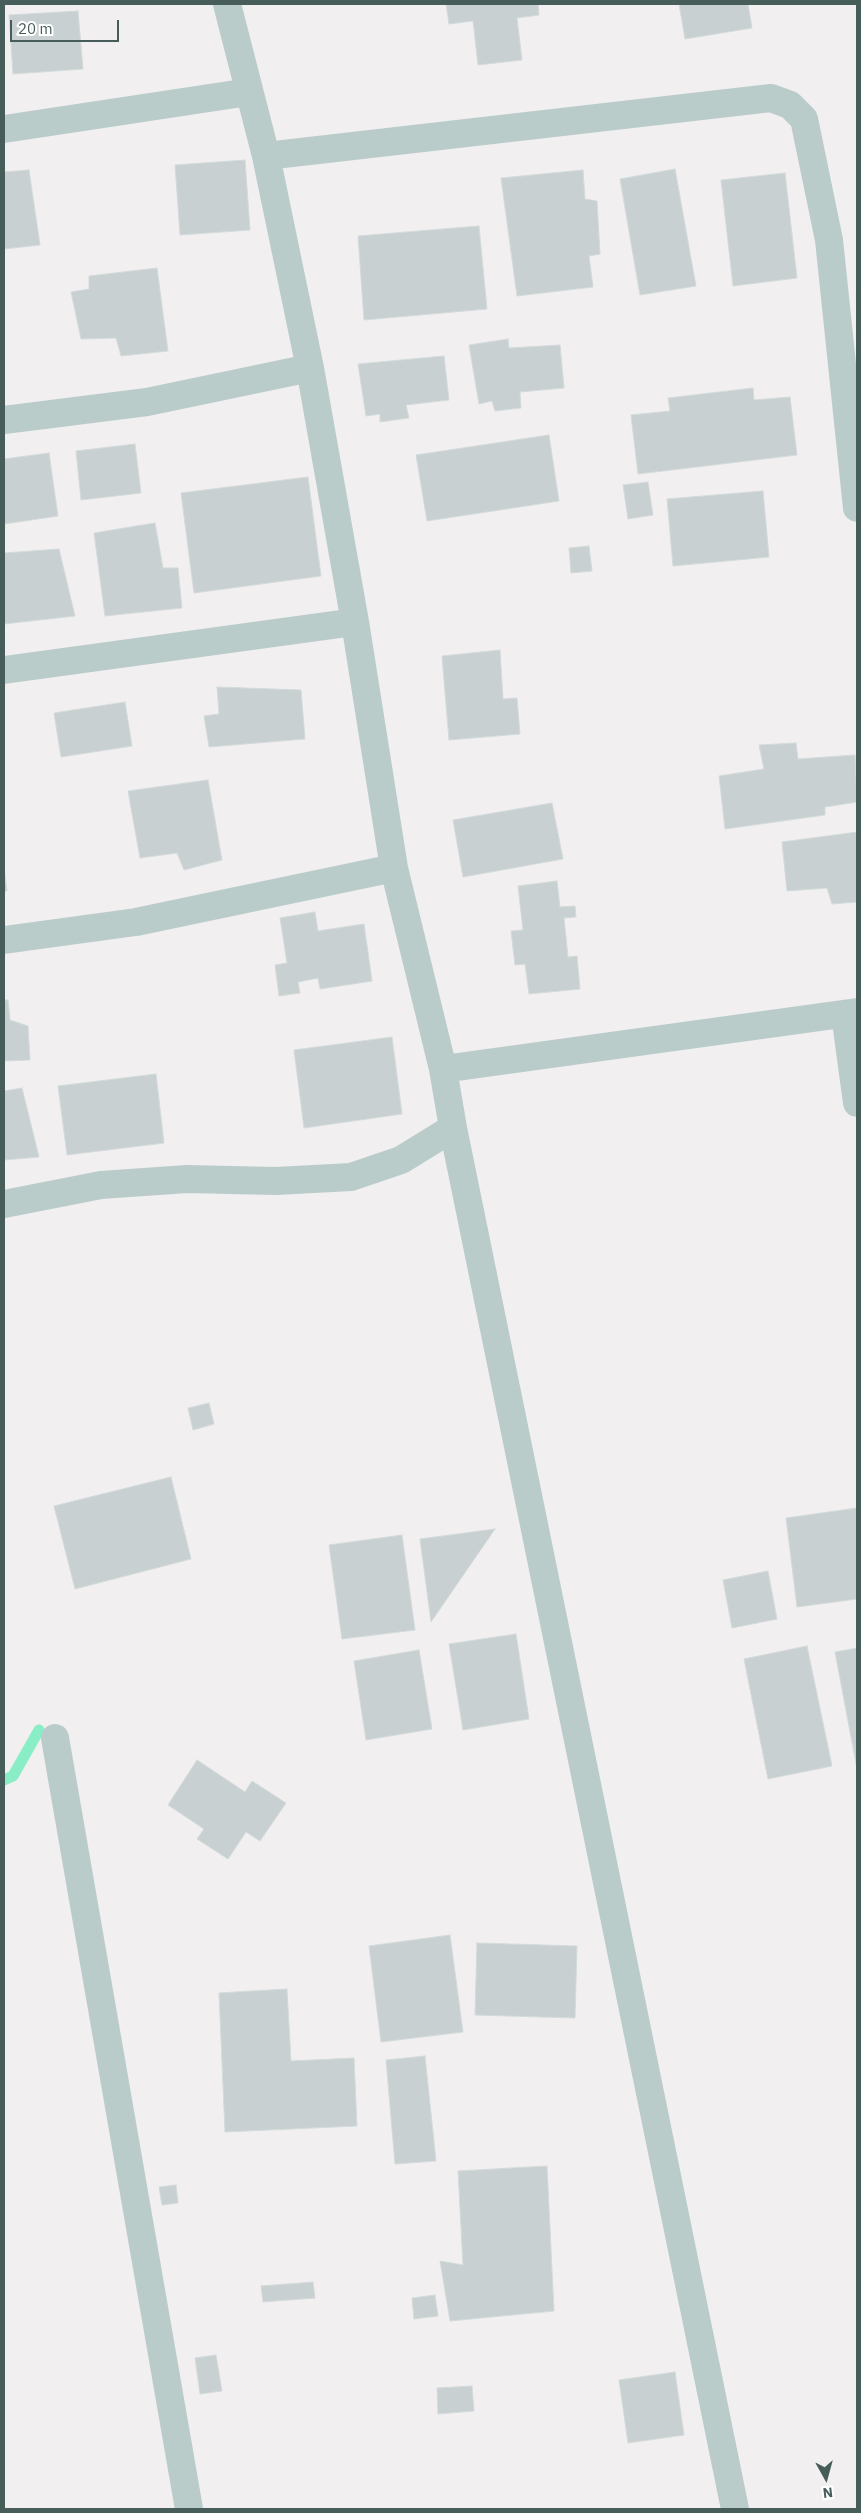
<!DOCTYPE html>
<html>
<head>
<meta charset="utf-8">
<style>
	body { margin:0 }
	#map { position:relative; width:861px; height:2513px; overflow:hidden; background:#f1eff0; font-family:"IBM Plex Sans",sans-serif }
	canvas { display:block }
	.frame { position:absolute; inset:0; border:5px solid #465d5a; pointer-events:none }
	.north { position:absolute; left:801px; top:2453px; width:50px; height:50px; -webkit-text-stroke:4px #fff; paint-order:stroke; rotate:173deg; font-size:14px; font-weight:700; line-height:20px; text-align:center; color:#465d5a }
	.north::after { content:''; display:block; margin:auto; width:18px; height:22px; background:#465d5a; clip-path:polygon(50% 0,100% 100%,50% 72%,0 100%) }
	.scale { position:absolute; left:10px; top:20px; width:109px; height:22px; box-sizing:border-box; border:2px solid #465d5a; border-top:0; padding-left:6px; font-size:15px; line-height:18px; white-space:nowrap; color:#465d5a; -webkit-text-stroke:4px #fff; paint-order:stroke }
</style>
</head>
<body>
<div id="map">
<canvas width="861" height="2513"></canvas>
<div class="frame"></div>
<div class="north">N</div>
<div class="scale">20 m</div>
</div>
<script>
const ctx = document.querySelector('canvas').getContext('2d');
ctx.lineJoin = 'round';
const shape = rows => new Path2D(rows.map(r => 'M' + r).join(''));
function strokePath(path, color, width, dash) { ctx.strokeStyle = color; ctx.lineWidth = width; ctx.lineCap = dash ? 'butt' : 'round'; ctx.setLineDash(dash || []); ctx.stroke(path); }
function paint(path, color) { ctx.fillStyle = color; ctx.fill(path, 'evenodd'); }
strokePath(shape([
	[4,1780,13,1776,39,1730]
]), '#89edc5', 11);
const building = shape([
	[446,4,538,4,539,15,517,18,522,60,478,65,473,21,449,24,446,4],
	[679,4,748,4,752,28,685,39,679,4],
	[78,11,83,69,13,74,9,15,78,11],
	[245,160,250,230,180,235,175,165,245,160],
	[675,169,696,286,640,295,620,179,675,169],
	[29,170,40,245,4,249,4,172,29,170],
	[583,170,585,199,597,201,600,254,589,256,593,287,517,296,501,178,583,170],
	[785,173,797,278,733,286,721,180,785,173],
	[479,226,487,309,364,320,358,236,479,226],
	[157,268,168,351,121,356,116,338,81,339,71,292,89,289,89,276,157,268],
	[508,339,509,348,560,345,564,388,520,392,521,408,495,411,492,401,479,404,469,345,508,339],
	[444,356,449,400,406,405,409,418,380,422,380,414,366,416,358,364,444,356],
	[753,388,754,400,790,397,797,455,638,474,631,415,670,411,668,398,753,388],
	[549,435,559,501,427,521,416,455,549,435],
	[135,444,141,493,81,500,76,451,135,444],
	[49,453,58,516,4,524,4,459,49,453],
	[308,477,321,576,194,593,181,493,308,477],
	[648,482,653,515,628,519,623,485,648,482],
	[763,491,769,557,673,566,667,499,763,491],
	[155,523,163,568,178,568,182,608,105,616,94,533,155,523],
	[589,546,592,571,571,573,569,548,589,546],
	[59,549,75,616,4,624,4,553,59,549],
	[500,650,503,699,517,698,520,734,449,740,442,656,500,650],
	[217,687,301,690,305,739,209,747,204,716,219,714,217,687],
	[125,702,132,746,61,757,54,713,125,702],
	[796,743,798,759,855,755,857,802,825,807,825,815,725,829,719,776,764,769,759,745,796,743],
	[208,780,222,860,184,870,177,853,140,858,128,791,208,780],
	[552,803,563,859,463,877,453,820,552,803],
	[857,832,857,902,832,904,827,888,787,891,782,842,857,832],
	[4,869,7,891,4,891,4,869],
	[557,881,560,907,575,906,576,917,564,918,568,957,577,956,580,989,529,994,525,964,515,965,511,931,523,930,518,886,557,881],
	[315,912,318,931,364,924,372,981,320,989,318,978,298,982,300,993,279,996,275,965,287,963,280,918,315,912],
	[4,1000,8,1000,10,1020,28,1026,30,1060,4,1061,4,1000],
	[392,1037,402,1114,304,1128,294,1050,392,1037],
	[156,1074,164,1143,67,1155,58,1086,156,1074],
	[22,1088,39,1157,4,1160,4,1091,22,1088],
	[209,1403,214,1424,193,1430,188,1408,209,1403],
	[171,1477,191,1559,75,1589,54,1506,171,1477],
	[857,1508,857,1599,797,1607,786,1518,857,1508],
	[495,1529,431,1622,420,1539,495,1529],
	[402,1535,415,1630,342,1639,329,1545,402,1535],
	[768,1571,777,1619,732,1628,723,1580,768,1571],
	[516,1634,529,1719,463,1730,449,1644,516,1634],
	[807,1646,832,1766,768,1779,744,1659,807,1646],
	[857,1648,857,1769,835,1652,857,1648],
	[419,1650,432,1729,366,1740,354,1661,419,1650],
	[197,1760,245,1792,252,1781,286,1803,260,1841,246,1832,228,1859,197,1839,204,1829,168,1805,197,1760],
	[450,1935,463,2032,381,2042,369,1946,450,1935],
	[477,1943,577,1946,575,2018,475,2015,477,1943],
	[287,1989,291,2061,354,2058,357,2126,225,2132,219,1993,287,1989],
	[425,2056,436,2161,395,2164,386,2060,425,2056],
	[547,2166,554,2311,450,2321,440,2261,463,2265,458,2171,547,2166],
	[176,2185,178,2203,162,2205,159,2187,176,2185],
	[313,2282,315,2298,263,2302,261,2286,313,2282],
	[435,2295,438,2316,414,2319,412,2298,435,2295],
	[216,2355,222,2391,200,2394,195,2358,216,2355],
	[675,2372,684,2435,628,2443,619,2380,675,2372],
	[472,2386,474,2411,438,2414,437,2388,472,2386]
]);
paint(building, '#c9d0d1');
strokePath(building, '#d3dada', 1);
strokePath(shape([
	[227,4,266,156,310,368,355,622,394,868,443,1069,453,1128,735,2509],
	[4,129,249,92],
	[266,156,771,98,790,105,804,119,829,240,857,508],
	[4,420,147,402,310,368],
	[4,670,355,622],
	[4,940,136,922,394,868],
	[845,1014,857,1103],
	[443,1069,857,1012],
	[4,1204,101,1185,187,1179,276,1181,351,1177,401,1160,453,1128],
	[55,1738,189,2509]
]), '#baccca', 28);
</script>
</body>
</html>
